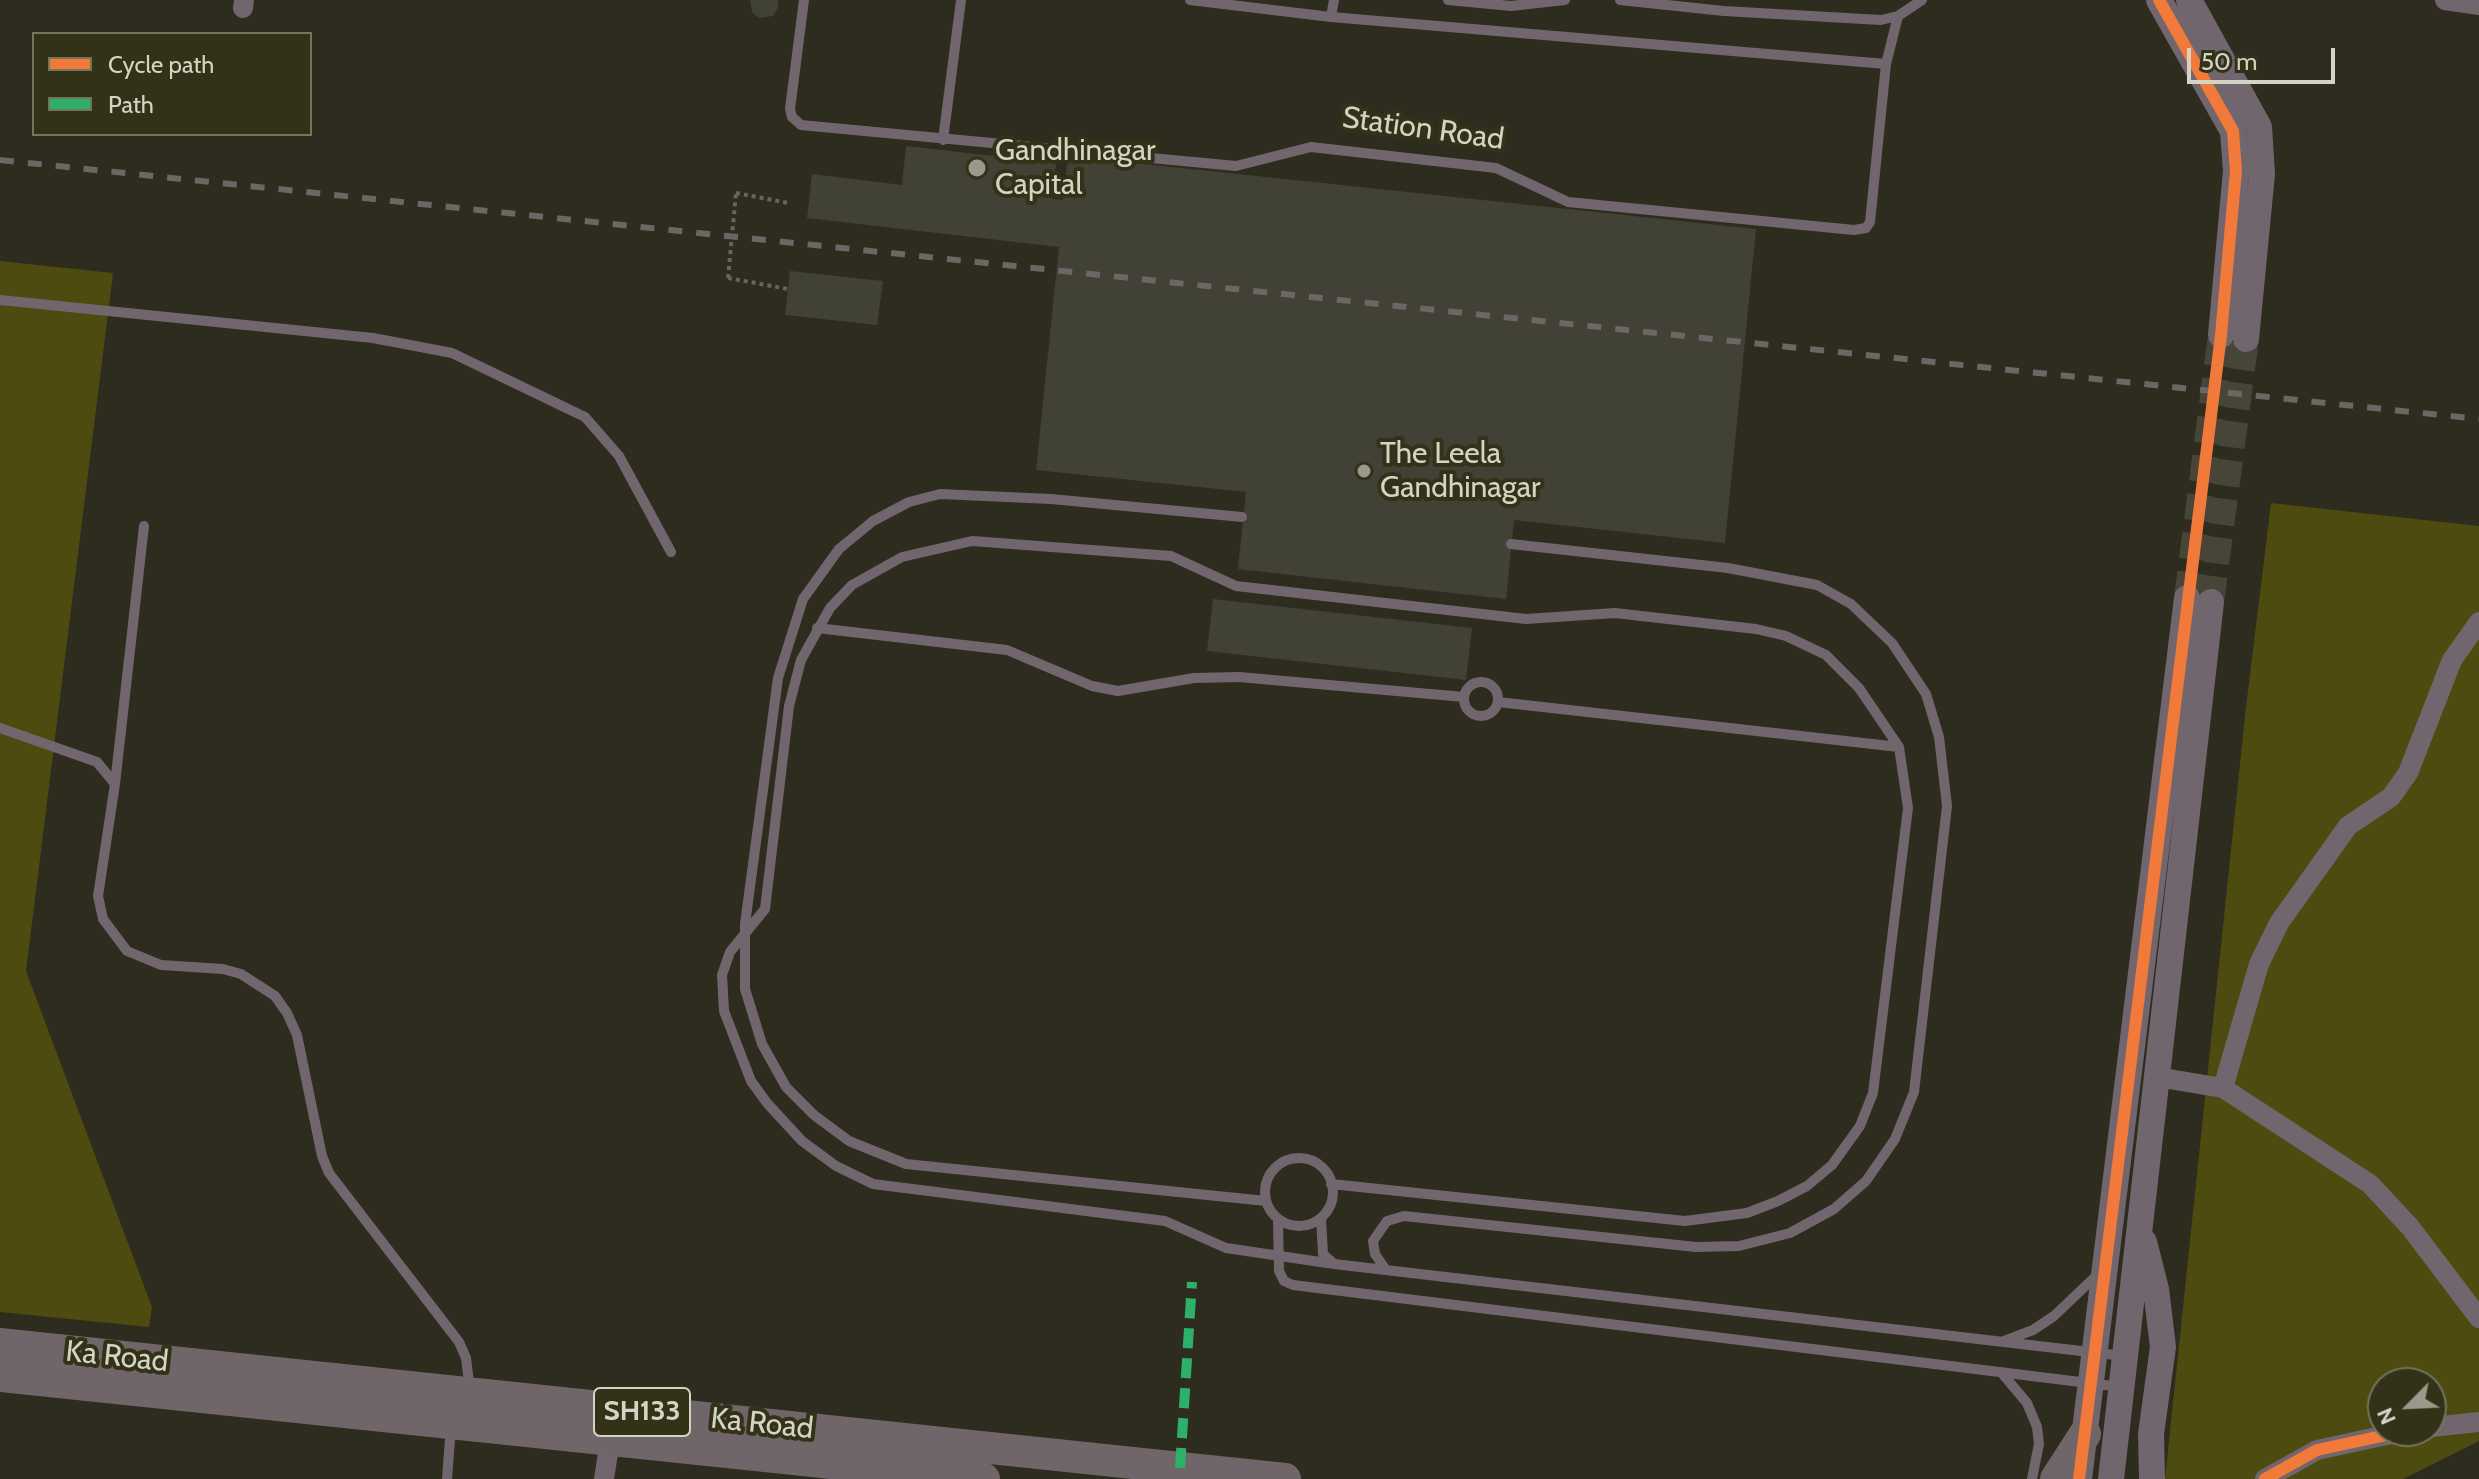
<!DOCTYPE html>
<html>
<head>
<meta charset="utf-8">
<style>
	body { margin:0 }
	#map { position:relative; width:2479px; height:1479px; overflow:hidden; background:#2d2c1f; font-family:Cabin,sans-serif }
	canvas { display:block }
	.legend { position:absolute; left:32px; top:32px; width:280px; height:104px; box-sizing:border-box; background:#333219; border:2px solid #73735e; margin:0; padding:10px 14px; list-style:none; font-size:24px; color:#d4d4c5 }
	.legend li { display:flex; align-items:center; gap:16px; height:40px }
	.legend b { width:40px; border:2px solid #73735e }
	.north { position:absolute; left:2367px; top:1367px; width:80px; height:80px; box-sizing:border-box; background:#333219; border:2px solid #73735e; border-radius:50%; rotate:246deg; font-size:22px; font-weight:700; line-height:32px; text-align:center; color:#d4d4c5 }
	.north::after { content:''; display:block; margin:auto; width:28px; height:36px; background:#9a998b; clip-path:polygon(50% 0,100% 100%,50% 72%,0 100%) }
	.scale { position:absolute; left:2187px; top:48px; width:148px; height:36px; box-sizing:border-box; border:4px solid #d4d4c5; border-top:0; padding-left:10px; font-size:24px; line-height:28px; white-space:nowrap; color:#d4d4c5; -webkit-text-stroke:6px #333219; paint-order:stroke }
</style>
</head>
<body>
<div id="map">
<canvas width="2479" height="1479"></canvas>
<ul class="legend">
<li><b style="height:10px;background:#f17a3a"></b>Cycle path</li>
<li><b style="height:10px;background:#2db169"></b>Path</li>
</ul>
<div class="north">N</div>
<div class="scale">50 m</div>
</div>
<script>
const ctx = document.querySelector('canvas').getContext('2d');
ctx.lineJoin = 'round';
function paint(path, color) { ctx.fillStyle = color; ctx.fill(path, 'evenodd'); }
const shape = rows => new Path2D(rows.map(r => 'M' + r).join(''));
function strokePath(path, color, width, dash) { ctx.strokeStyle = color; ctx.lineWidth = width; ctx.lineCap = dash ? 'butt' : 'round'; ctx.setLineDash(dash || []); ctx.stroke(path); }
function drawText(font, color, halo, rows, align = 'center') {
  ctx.font = font + ' Cabin,sans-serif'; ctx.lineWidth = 8; ctx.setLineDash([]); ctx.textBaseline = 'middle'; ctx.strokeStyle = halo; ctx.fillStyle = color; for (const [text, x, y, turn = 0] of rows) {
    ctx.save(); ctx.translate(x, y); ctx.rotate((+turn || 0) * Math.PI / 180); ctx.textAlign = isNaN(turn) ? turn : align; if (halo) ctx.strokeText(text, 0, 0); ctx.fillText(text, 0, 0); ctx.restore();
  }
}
paint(shape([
	[0,261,113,273,26,971,152,1307,149,1327,0,1312],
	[2271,503,2479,526,2479,1441,2403,1479,2165,1479,2246,707],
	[2383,1383,2431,1383,2431,1431,2383,1431]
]), '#4d4b0f');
paint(shape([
	[750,0,778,0,778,8,773,16,759,18,752,12],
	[906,146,1056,163,1052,199,1063,200,1068,156,1756,229,1725,543,1514,520,1506,599,1238,569,1246,492,1036,470,1059,247,807,218,812,174,902,185],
	[790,271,883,281,877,325,785,315],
	[1213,599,1472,628,1466,680,1207,651]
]), '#424136');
strokePath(shape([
	[2187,598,2221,335],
	[2211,602,2246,339]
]), '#464538', 26, [26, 13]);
strokePath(shape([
	[736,193,788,203],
	[728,278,788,289]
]), '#696364', 4, [4, 4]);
strokePath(shape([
	[804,0,790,109,792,117,801,125,1236,166,1311,147,1496,168,1568,202,1854,230,1866,228,1870,222,1886,64,1898,16],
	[1190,0,1331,17,1886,64],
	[1448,0,1511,6,1565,0],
	[1620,0,1724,11,1881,20,1898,16,1922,0],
	[1331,17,1334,0],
	[943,140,961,0],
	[0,300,373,338,452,353,585,417,619,456,671,552],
	[817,628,1007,650,1092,686,1118,691,1194,678,1239,677,1464,697],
	'1464 699a17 17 0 1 1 34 0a17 17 0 1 1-34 0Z',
	[1498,702,1899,747],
	[0,728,97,762,115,784,98,896,103,919,127,951,161,965,223,969,241,974,275,996,287,1013,297,1035,322,1156,329,1173,459,1342,466,1358,470,1391],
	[115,784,144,526],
	'1265 1192a34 34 0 1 1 68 0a34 34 0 1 1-68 0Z',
	[1331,1184,1685,1221,1747,1213,1778,1201,1807,1186,1832,1165,1860,1126,1873,1093,1908,808,1899,747,1859,688,1826,655,1786,636,1756,629,1615,613,1526,619,1236,586,1171,556,972,541,902,557,852,585,830,608,801,660,789,706,765,909,730,952,722,975,724,1011,751,1081,767,1103,802,1141,836,1166,873,1184,1165,1221,1226,1248,1334,1264],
	[1178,1192,1266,1201],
	[1321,1218,1323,1254,1334,1264,2124,1356],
	[1278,1220,1279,1271,1284,1281,1293,1285,2121,1387],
	[1386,1270,1375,1254,1373,1241,1387,1221,1404,1216,1696,1247,1739,1246,1790,1233,1834,1209,1866,1181,1895,1139,1914,1092,1947,806,1939,737,1926,694,1892,643,1851,604,1817,585,1728,568,1511,544],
	[2004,1341,2033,1330,2054,1316,2097,1275],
	[2001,1372,2027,1403,2037,1427,2039,1444,2032,1479],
	[447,1479,451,1426]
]), '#71666e', 10);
strokePath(shape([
	[2445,0,2479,5],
	[243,8,244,0],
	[2157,1077,2223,1088,2370,1184,2410,1227,2479,1318],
	[2223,1088,2259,964,2279,923,2348,826,2391,797,2408,773,2452,660,2479,622],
	[2431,1427,2479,1422],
	[604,1479,610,1440],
	[2265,1479,2317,1450,2405,1431]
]), '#71666e', 20);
strokePath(shape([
	[2159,0,2233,131,2236,171,2221,335],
	[2189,0,2259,127,2262,174,2246,339],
	[2144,1242,2156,1289,2163,1347,2151,1434,2152,1479],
	[2079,1479,2187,598],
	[2111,1479,2211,602]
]), '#71666e', 26);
strokePath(shape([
	[0,1344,1285,1479],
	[0,1376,984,1479],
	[2056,1479,2085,1434]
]), '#70666a', 32);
strokePath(shape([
	[0,160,2479,419]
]), '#6c6665', 6, [14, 14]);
strokePath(shape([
	[728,278,736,193]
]), '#696364', 4, [4, 4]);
strokePath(shape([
	[1178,1192,906,1164,849,1141,814,1115,786,1087,762,1044,745,989,745,924,778,678,803,599,839,549,873,521,909,502,940,494,1051,499,1242,517]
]), '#71666e', 10);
strokePath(shape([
	[1180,1468,1192,1282]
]), '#2db169', 10, [20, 10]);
strokePath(shape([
	[2079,1479,2221,335,2236,171,2233,131,2159,0],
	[2265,1479,2317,1450,2405,1431]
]), '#f17a3a', 12);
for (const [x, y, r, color] of [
	[977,168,10,"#9a998b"],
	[1364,471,8,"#9a998b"]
]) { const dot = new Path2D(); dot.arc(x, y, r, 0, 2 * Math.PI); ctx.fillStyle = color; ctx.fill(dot); strokePath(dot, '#333219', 3); }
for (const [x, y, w] of [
	[642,1412,96]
]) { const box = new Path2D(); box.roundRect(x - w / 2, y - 24, w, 48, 6); ctx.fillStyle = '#333219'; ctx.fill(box); strokePath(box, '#d4d4c5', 2); }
drawText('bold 28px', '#d4d4c5', null, [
	["SH133",642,1412]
]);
drawText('30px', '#d4d4c5', '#333219', [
	["Station Road",1423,129,8],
	["Ka Road",117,1357,6],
	["Ka Road",762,1424,6]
]);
drawText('30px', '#d4d4c5', '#333219', [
	["Gandhinagar",995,151],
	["Capital",995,185],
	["The Leela",1380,454],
	["Gandhinagar",1380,488]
], 'left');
</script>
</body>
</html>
